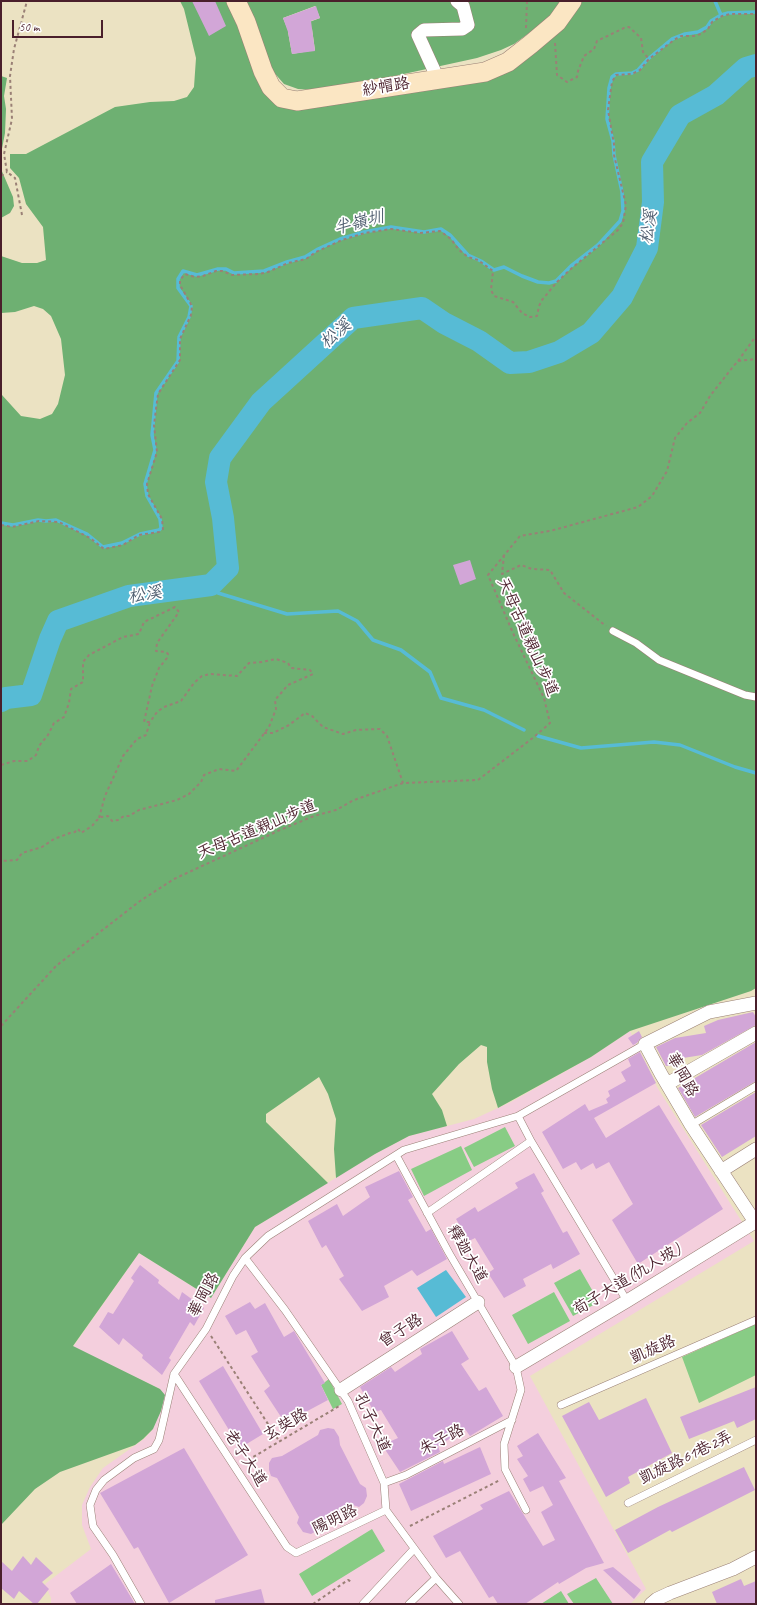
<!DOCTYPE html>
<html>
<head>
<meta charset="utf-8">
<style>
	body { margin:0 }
	#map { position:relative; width:757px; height:1605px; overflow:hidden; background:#ebe2c2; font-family:Caveat,sans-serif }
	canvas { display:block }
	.frame { position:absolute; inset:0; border:2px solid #4a1f2b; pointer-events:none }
	.scale { position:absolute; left:12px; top:20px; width:91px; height:18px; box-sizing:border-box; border:2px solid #4a1f2b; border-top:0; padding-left:5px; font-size:12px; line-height:14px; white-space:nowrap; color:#4a1f2b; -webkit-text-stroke:3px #fff; paint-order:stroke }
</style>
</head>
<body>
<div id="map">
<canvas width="757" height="1605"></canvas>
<div class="frame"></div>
<div class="scale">50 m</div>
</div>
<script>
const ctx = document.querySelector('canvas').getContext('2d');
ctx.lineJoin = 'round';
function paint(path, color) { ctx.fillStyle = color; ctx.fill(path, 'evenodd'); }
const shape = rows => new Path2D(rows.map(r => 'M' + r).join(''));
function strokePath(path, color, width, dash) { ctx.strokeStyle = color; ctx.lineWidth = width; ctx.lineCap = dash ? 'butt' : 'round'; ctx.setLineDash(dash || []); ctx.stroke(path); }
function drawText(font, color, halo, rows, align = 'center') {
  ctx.font = font + ' Caveat,"LXGW WenKai TC",sans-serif'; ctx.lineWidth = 3.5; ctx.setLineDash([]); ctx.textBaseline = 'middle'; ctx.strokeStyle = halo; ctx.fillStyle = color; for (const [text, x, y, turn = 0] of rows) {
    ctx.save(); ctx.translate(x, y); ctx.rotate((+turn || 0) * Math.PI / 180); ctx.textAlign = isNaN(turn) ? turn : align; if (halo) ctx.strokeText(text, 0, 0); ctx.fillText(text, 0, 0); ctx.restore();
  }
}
paint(shape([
	[630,1031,657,1087,754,1241,530,1376,646,1589,630,1604,51,1604,51,1598,45,1584,91,1549,82,1525,82,1505,90,1487,103,1468,144,1439,153,1429,160,1389,73,1347,139,1253,211,1298,255,1227,375,1154,409,1136,474,1119,511,1102,591,1057]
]), '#f4cfdd');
paint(shape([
	[505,1127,515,1146,474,1167,464,1148],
	[461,1146,472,1170,424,1196,411,1169],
	[580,1269,599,1302,573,1316,554,1283],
	[554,1292,570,1321,528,1344,512,1315],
	[756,1324,756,1375,699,1403,682,1357],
	[329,1379,342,1404,333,1409,321,1385],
	[372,1529,385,1551,312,1596,299,1574],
	[596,1578,613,1604,574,1604,567,1594],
	[561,1591,569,1604,541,1604]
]), '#88cc85');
paint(shape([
	[180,1,230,1,250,45,259,84,276,103,484,80,578,1,756,1,756,988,751,991,630,1031,591,1057,498,1108,492,1089,487,1062,487,1047,481,1045,459,1064,432,1094,442,1110,447,1126,409,1136,375,1154,336,1178,334,1149,336,1119,328,1094,319,1077,266,1114,266,1122,328,1183,255,1227,211,1298,139,1253,73,1346,160,1389,165,1395,161,1411,153,1429,143,1439,135,1445,60,1472,35,1489,1,1525,1,390,2,395,21,416,40,419,52,414,58,404,65,375,61,339,51,316,43,309,34,306,15,312,1,313,1,256,22,263,37,263,46,260,43,227,26,204,19,178,10,168,10,154,26,154,115,107,150,102,174,101,187,97,194,87,196,58,184,9],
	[241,1,565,1,554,15,514,44,501,50,477,58,326,91,298,89,284,84,270,68],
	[315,6,320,18,288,30,283,18],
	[312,29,315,50,292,54,288,32],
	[1,76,7,78,4,96,6,109,5,133,1,154],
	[1,169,13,197,14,206,10,213,1,218]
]), '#6eb072');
paint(shape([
	[446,1270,466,1297,436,1317,417,1288]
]), '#57bbd5');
strokePath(shape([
	[715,1,721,15],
	[1,523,13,525,38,520,46,521,56,520,87,534,103,547,122,543,140,534,159,530,161,528,160,519,147,496,145,484,155,450,152,435,156,393,178,361,179,337,189,317,191,306,178,288,178,279,183,271,197,275,218,269,226,269,234,273,264,271,287,262,305,257,318,249,340,239,364,232,391,227,424,232,441,229,450,235,468,255,481,261,494,270,504,267,522,276,538,282,549,283,556,281,571,266,598,245,620,221,623,211,622,192,614,155,613,141,607,119,609,88,612,77,616,74,632,73,638,70,648,59,672,39,685,34,698,32,707,27,711,21,721,15,728,13,756,12],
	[211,585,218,593,287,614,338,611,357,621,373,640,401,650,430,672,441,698,484,710,524,730],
	[538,736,581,748,654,742,680,745,735,767,756,773]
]), '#57bbd5', 3.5);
strokePath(shape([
	[1,701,6,698,31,695,50,639,58,621,129,596,211,585,228,568,223,518,216,482,220,458,261,402,353,318,422,308,444,323,479,341,510,363,529,362,559,352,591,333,622,297,647,248,653,202,652,162,680,115,716,95,746,68,756,65]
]), '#57bbd5', 22);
paint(shape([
	[192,1,215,1,226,26,209,36],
	[316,6,320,18,311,21,315,51,292,54,288,32,283,18],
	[470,560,476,579,460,585,453,565],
	[753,1012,756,1017,756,1025,702,1055,677,1059,677,1065,666,1066,656,1047,675,1038,706,1033,704,1026,718,1020],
	[639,1031,642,1037,637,1043,633,1045,628,1038],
	[756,1042,756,1081,695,1117,678,1088],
	[640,1052,656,1083,594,1118,606,1138,659,1105,723,1209,638,1264,612,1220,633,1204,609,1162,596,1169,593,1163,581,1170,576,1162,563,1169,542,1132,585,1104,589,1111,608,1103,606,1099,610,1096,608,1091,626,1081,621,1072,631,1066,628,1059],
	[756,1092,756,1136,722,1157,701,1125],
	[399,1171,413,1197,408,1200,426,1232,431,1229,447,1259,417,1276,412,1270,384,1286,389,1297,362,1311,339,1279,344,1276,326,1245,322,1248,308,1221,337,1204,343,1216,370,1197,365,1187],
	[534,1173,544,1191,541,1193,563,1233,567,1231,580,1254,553,1269,551,1264,523,1279,526,1286,504,1298,488,1273,494,1269,475,1238,469,1241,456,1219,475,1207,478,1212,518,1188,515,1183],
	[140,1265,159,1280,158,1283,179,1300,182,1292,204,1308,194,1326,190,1322,169,1358,171,1360,162,1375,142,1358,143,1355,123,1338,119,1345,99,1327,108,1312,113,1314,134,1281,131,1278],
	[250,1302,255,1309,265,1303,284,1337,294,1331,325,1383,321,1385,328,1400,285,1423,264,1391,270,1386,251,1356,258,1352,246,1330,236,1335,225,1316],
	[452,1331,469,1359,461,1364,479,1391,486,1387,503,1416,470,1436,465,1429,438,1446,440,1452,400,1472,382,1445,398,1438,381,1410,374,1412,360,1387,391,1367,395,1372,422,1354,420,1349],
	[223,1366,263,1434,240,1448,199,1381],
	[756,1387,756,1419,737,1428,734,1421,689,1439,680,1417],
	[646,1398,672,1453,628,1477,630,1483,606,1497,562,1416,589,1402,599,1420],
	[328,1428,334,1429,339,1437,340,1445,360,1484,366,1488,367,1496,364,1503,359,1507,353,1505,321,1523,318,1530,311,1534,303,1532,297,1523,299,1517,277,1478,271,1476,269,1470,269,1463,272,1458,282,1456,318,1435,320,1430],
	[538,1433,566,1478,559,1481,604,1563,586,1568,559,1584,558,1582,525,1604,498,1604,493,1596,489,1598,460,1551,446,1558,433,1536,483,1509,480,1505,509,1491,543,1546,555,1540,541,1512,553,1505,543,1486,530,1492,523,1479,528,1476,517,1459,523,1456,517,1446],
	[480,1447,491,1474,411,1511,399,1484,443,1461,444,1464],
	[184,1448,248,1555,169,1603,138,1547,134,1549,100,1493],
	[744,1467,755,1490,672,1532,670,1530,628,1553,615,1530,658,1507],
	[23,1556,31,1565,36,1557,53,1573,42,1582,49,1589,37,1604,34,1604,19,1591,14,1599,1,1588,1,1561,12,1571],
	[111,1564,135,1604,77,1604,70,1593],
	[613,1567,641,1590,634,1599,603,1570],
	[741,1579,744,1586,756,1581,756,1604,717,1604,712,1592],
	[261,1589,265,1604,215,1604,215,1600]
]), '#d2a6d7');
const lane = shape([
	[613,631,636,643,659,660,745,695,756,697],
	[518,1116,531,1141,627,1301],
	[691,1125,756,1086],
	[396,1155,449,1253,516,1367,521,1390,504,1444,505,1469,526,1510],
	[427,1213,531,1141],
	[245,1258,285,1310,348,1401,384,1483,386,1510,436,1578,459,1604],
	[174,1374,287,1547,296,1553,386,1510],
	[561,1405,756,1320],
	[384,1483,406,1475,512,1420],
	[628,1503,756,1440],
	[141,1604,113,1555,93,1526,90,1505,96,1490,104,1480,134,1458,154,1449,159,1440,174,1374,206,1329,233,1276,245,1258,268,1236,404,1150,518,1116,645,1044],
	[363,1604,414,1549],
	[409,1604,436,1578]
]);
const street = shape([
	[438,79,418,35,424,30,462,29,468,25,463,6,457,1],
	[667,1084,756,1033],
	[721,1171,756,1149],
	[516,1367,627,1301,755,1222,691,1125,661,1074,645,1044,709,1012,756,1003],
	[341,1390,478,1302],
	[651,1604,657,1599,670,1593,733,1569,756,1557]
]);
const secondary = shape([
	[236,1,246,22,263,71,271,87,282,98,297,101,485,72,508,62,531,44,557,22,572,1]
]);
strokePath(lane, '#9a8076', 8);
strokePath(street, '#9a8076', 14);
strokePath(secondary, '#9a8076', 20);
strokePath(shape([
	[526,28,527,1],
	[555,43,557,75,567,82,577,77,578,71,584,56,594,49,597,41,624,28,629,27,641,38,643,52,649,59],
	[1,176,7,172],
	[22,215,15,178,7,172,4,154,12,119,10,76,14,49,27,1],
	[738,361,756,336],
	[1,525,12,527,39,521,59,522,90,538,104,549,123,545,139,535,159,532,163,529,162,519,148,494,147,484,157,452,154,425,158,394,180,360,180,339,191,315,192,306,180,285,180,280,185,274,195,277,203,276,216,271,222,271,232,275,259,274,268,272,288,263,306,259,316,252,342,240,365,233,391,229,420,233,440,231,451,239,459,250,468,257,478,260,493,271,491,290,494,296,513,302,522,313,530,317,537,316,539,306,542,300,557,282,572,268,618,230,623,223,626,205,614,155,614,144,608,110,612,82,616,75,632,74,640,70,649,59,674,40,681,36,694,36,701,34,708,29,712,22,722,16,730,14,756,14],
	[504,555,502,574,521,565,532,569,550,570,564,593,606,626],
	[264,733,273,733,289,725,305,713,312,716,323,727,343,734,356,730,380,729,387,736,403,783],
	[1,765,14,761,28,761,36,755,39,746,48,735,54,723,64,717,69,703,71,689,83,682,83,662,89,655,123,637,139,634,144,622,175,607,179,612,157,643,156,651,166,652,168,654,167,658,159,668,152,686,144,722,150,722,157,712,164,707,181,701,194,683,202,676,210,674,237,676,249,663,262,662,276,659,288,663,291,668,310,670,313,674,288,685,275,700,276,709,269,727,236,771,219,769,204,775,201,782,189,794,177,800,139,810,129,816,124,816,118,820,112,821,108,816,101,817,96,821,92,826,81,833,79,830,77,829,75,832,70,833,54,839,42,847,22,853,17,860,1,861],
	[99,818,105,796,123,756,137,739,146,735,150,722],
	[1,1026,56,966,140,901,174,879,280,830,314,816,336,810,354,800,403,783,478,780,534,737,550,723,544,698,513,633,488,575,520,536,550,531,638,507,652,496,667,471,675,438,687,423,700,413,710,396,732,368,738,361,756,359],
	[211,1336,279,1441],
	[243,1463,341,1405],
	[410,1526,500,1480],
	[313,1604,348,1580,352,1582]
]), '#9a8076', 2, [3, 3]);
strokePath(lane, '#fff', 7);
strokePath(street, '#fff', 13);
strokePath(secondary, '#fbe6c3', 19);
drawText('16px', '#4a1f2b', '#fff', [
	["紗帽路",386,87,-9],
	["天母古道親山步道",527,637,66],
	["天母古道親山步道",257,830,-23],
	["華岡路",682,1075,61],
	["釋迦大道",467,1254,60],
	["荀子大道(仇人坡)",627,1280,-31],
	["華岡路",204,1295,-62],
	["曾子路",401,1331,-32],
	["凱旋路",653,1350,-24],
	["孔子大道",372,1423,65],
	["玄奘路",286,1425,-30],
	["朱子路",442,1440,-27],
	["老子大道",245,1458,57],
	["凱旋路61巷2弄",686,1458,-26],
	["陽明路",335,1520,-26]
]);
drawText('italic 17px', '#4f5d6f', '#fff', [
	["半嶺圳",359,223,-14],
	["松溪",649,227,-81],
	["松溪",336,334,-41],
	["松溪",145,595,-10]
]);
</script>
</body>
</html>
